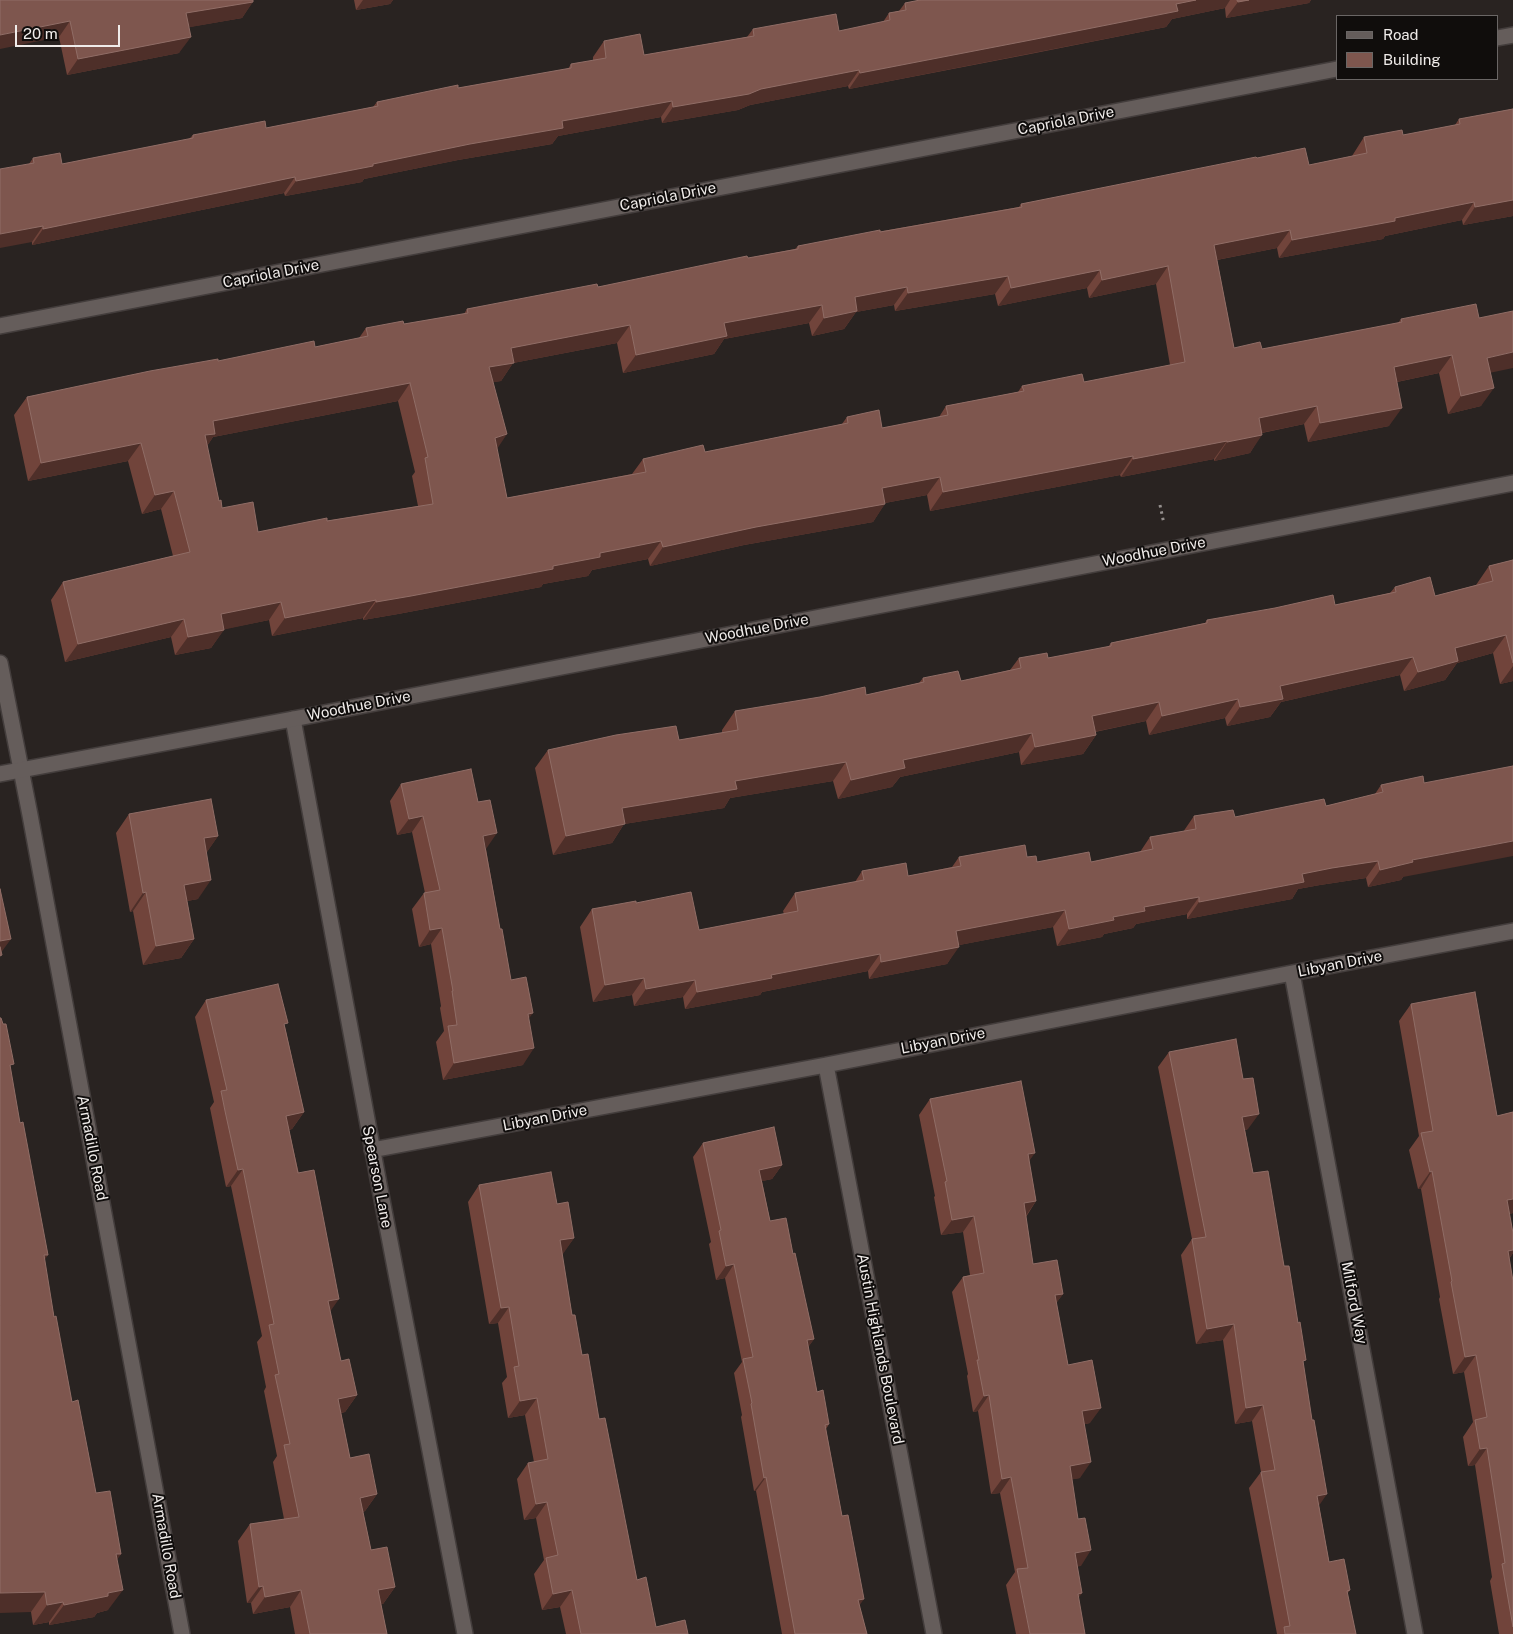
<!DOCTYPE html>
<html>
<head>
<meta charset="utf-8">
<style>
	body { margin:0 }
	#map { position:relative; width:1513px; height:1634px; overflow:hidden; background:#292321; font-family:"Public Sans",sans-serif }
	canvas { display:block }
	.legend { position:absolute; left:1336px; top:15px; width:162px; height:65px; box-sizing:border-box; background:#100d0c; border:1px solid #6a6665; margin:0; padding:6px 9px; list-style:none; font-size:15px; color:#f0ecea }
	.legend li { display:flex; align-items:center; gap:10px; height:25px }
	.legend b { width:25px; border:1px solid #6a6665 }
	.scale { position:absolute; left:15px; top:25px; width:105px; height:22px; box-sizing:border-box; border:2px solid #f0ecea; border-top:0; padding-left:6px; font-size:15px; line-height:18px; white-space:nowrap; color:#f0ecea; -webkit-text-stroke:4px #100d0c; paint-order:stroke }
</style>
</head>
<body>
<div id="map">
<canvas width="1513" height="1634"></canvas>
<ul class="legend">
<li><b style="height:6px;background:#655d5b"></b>Road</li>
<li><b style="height:14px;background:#7e564e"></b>Building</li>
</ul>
<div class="scale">20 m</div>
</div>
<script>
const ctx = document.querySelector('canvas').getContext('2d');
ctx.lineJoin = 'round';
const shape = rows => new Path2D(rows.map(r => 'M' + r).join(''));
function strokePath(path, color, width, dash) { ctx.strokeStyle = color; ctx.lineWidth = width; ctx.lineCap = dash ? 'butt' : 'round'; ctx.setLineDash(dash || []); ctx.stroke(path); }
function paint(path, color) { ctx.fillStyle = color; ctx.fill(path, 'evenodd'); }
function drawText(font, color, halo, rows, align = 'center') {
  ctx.font = font + ' "Public Sans",sans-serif'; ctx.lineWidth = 4; ctx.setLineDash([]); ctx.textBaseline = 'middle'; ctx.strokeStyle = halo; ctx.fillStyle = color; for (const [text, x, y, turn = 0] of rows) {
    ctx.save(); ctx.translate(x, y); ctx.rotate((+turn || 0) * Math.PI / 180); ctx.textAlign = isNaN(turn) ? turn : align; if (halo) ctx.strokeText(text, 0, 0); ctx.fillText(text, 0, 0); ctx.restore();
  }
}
const street = shape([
	[1497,38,1513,35],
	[0,326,1337,69],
	[0,663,30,815,182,1634],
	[293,719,379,1184,465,1634],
	[1292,973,1415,1634],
	[826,1065,934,1634],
	[372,1150,826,1065,1292,973,1513,931]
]);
const secondary = shape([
	[0,774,293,719,1513,483]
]);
strokePath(street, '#433d3c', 18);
strokePath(secondary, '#433d3c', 18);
strokePath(shape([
	[1160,505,1164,524]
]), '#948f8d', 3, [2.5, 4]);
strokePath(street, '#655d5b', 15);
strokePath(secondary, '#655d5b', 15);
paint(shape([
	[0,0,253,1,242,18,189,27,179,53,67,75,59,37],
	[354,0,393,0,390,4,356,10],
	[920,0,1311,0,1309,3,1226,18,1225,8,1172,19,1166,27,1025,55,849,89,848,86,750,105,738,110,662,123,661,117,558,136,552,144,458,160,364,179,362,182,285,196,284,193,32,245,29,164,33,158,62,164,189,139,193,135,266,128,373,107,377,102,568,69,571,64,593,61,593,57,604,41,644,55,747,37,753,29,839,31,883,22,889,13,899,11,905,3],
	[1513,109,1513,216,1463,225,1462,220,1385,236,1383,239,1279,258,1277,248,1217,260,1234,348,1262,349,1398,323,1401,319,1491,373,1481,406,1448,414,1439,373,1397,382,1389,426,1308,442,1304,424,1262,433,1250,453,1214,461,1214,459,1121,477,1120,475,930,511,927,495,885,503,873,522,744,545,650,566,648,559,592,570,588,576,543,584,541,587,398,614,363,620,363,618,272,636,269,620,224,629,211,648,175,655,171,637,65,662,51,600,63,582,173,556,161,509,142,514,128,461,28,481,14,415,27,397,218,361,315,347,359,338,366,328,404,324,464,314,467,309,598,287,795,249,798,246,1019,207,1021,204,1257,158,1309,165,1352,156,1364,137,1403,135,1455,125,1459,119],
	[1156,284,1170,365,1084,382,1022,386,1018,392,946,406,939,417,882,428,847,417,842,424,705,452,643,459,632,474,507,498,497,449,493,382,501,381,513,363,617,343,623,373,714,354,724,339,809,323,812,336,844,329,856,312,894,305,895,311,995,294,998,306,1087,288,1089,298],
	[398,401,415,472,412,476,418,506,258,532,222,508,219,501,207,446,213,437],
	[1513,560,1513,681,1500,684,1493,653,1457,663,1445,680,1404,691,1400,675,1281,702,1270,717,1227,726,1225,718,1149,735,1146,721,1095,732,1096,735,1083,754,1021,765,1019,752,900,777,892,787,838,799,833,781,730,798,724,808,624,824,612,843,553,855,535,768,548,750,679,740,722,733,722,730,735,711,866,695,919,683,923,678,961,681,1010,670,1019,658,1048,658,1108,647,1111,643,1205,623,1207,620,1335,605,1390,593,1395,587,1435,596,1476,585,1489,566],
	[401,784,486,849,500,929,511,980,529,1018,523,1065,443,1080,436,1042,444,1031,440,1008,441,1006,431,944,419,947,412,909,424,893,425,893,412,832,397,835,390,801],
	[1381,785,1403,877,1401,880,1368,887,1366,878,1320,885,1298,889,1292,899,1187,919,1187,914,1136,924,1133,928,1104,934,1102,937,1057,946,1053,927,959,945,947,964,869,979,868,971,762,992,760,995,685,1009,683,997,634,1006,632,995,593,1002,580,927,592,909,636,903,699,930,784,914,783,911,795,893,855,882,862,871,908,876,952,867,959,857,1027,857,1037,862,1091,862,1140,852,1150,837,1183,832,1194,816,1235,817,1326,806,1375,794],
	[129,814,218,836,206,853,198,899,187,901,194,939,181,958,143,965,133,911,130,912,116,833],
	[206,1000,285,1027,304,1112,292,1129,289,1130,330,1311,341,1361,357,1395,345,1412,341,1413,350,1458,377,1494,365,1511,363,1512,371,1550,395,1587,383,1604,381,1604,387,1634,295,1634,290,1607,253,1614,251,1603,247,1603,238,1541,250,1524,284,1519,273,1462,277,1456,264,1391,266,1387,257,1342,262,1336,231,1186,226,1187,210,1108,214,1102,195,1017],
	[1411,1004,1497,1116,1513,1112,1513,1213,1509,1214,1513,1233,1513,1253,1509,1259,1513,1281,1513,1634,1499,1634,1490,1581,1492,1577,1475,1465,1468,1466,1463,1437,1473,1422,1464,1372,1453,1374,1439,1299,1440,1297,1421,1189,1418,1189,1409,1150,1419,1136,1399,1021],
	[1169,1052,1248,1129,1245,1130,1253,1173,1284,1266,1303,1364,1319,1506,1329,1562,1350,1590,1347,1594,1356,1634,1277,1634,1249,1488,1261,1472,1252,1421,1235,1424,1223,1340,1196,1344,1181,1255,1192,1239,1158,1067],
	[10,1069,44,1260,54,1317,72,1402,96,1493,121,1554,117,1559,108,1610,97,1613,94,1617,49,1625,49,1622,33,1625,31,1612],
	[930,1099,1029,1161,1036,1201,1026,1217,1033,1264,1063,1294,1056,1303,1068,1365,1090,1423,1085,1424,1080,1478,1072,1479,1081,1566,1078,1566,1078,1599,1085,1634,1016,1634,1006,1585,1015,1572,1000,1493,991,1494,978,1411,973,1412,967,1376,968,1374,952,1292,963,1277,970,1275,963,1232,941,1235,934,1197,935,1196,919,1115],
	[703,1143,782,1165,772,1179,762,1181,770,1221,793,1254,814,1339,808,1347,817,1392,829,1424,826,1429,842,1516,859,1605,867,1634,782,1634,756,1491,754,1491,741,1417,742,1415,734,1373,742,1362,725,1278,716,1280,709,1244,711,1242,693,1157],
	[479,1185,557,1204,574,1238,562,1254,572,1315,582,1355,599,1419,637,1580,656,1627,688,1634,566,1634,560,1607,542,1610,534,1574,544,1560,536,1518,524,1520,517,1479,528,1463,534,1462,525,1415,508,1418,502,1383,507,1377,498,1323,489,1324,468,1202]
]), '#71443b');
paint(shape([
	[363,0,393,0,390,4,356,10],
	[1196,0,1230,0,1225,8,1172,19,1166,27,849,89,860,73],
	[1249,0,1311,0,1309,3,1226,18,1238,2],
	[253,2,242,18,174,30,186,13],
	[70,21,59,37,0,49,0,35],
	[191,37,179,53,67,75,78,59],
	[859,70,848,86,750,105,738,110,662,123,673,107,761,89],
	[672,101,661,117,558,136,552,144,458,160,364,179,362,182,285,196,296,181,562,121],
	[295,177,284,193,32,245,43,229],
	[1513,200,1513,216,1463,225,1475,207],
	[1474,202,1462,220,1385,236,1383,239,1279,258,1292,240,1395,218],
	[43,226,32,242,0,248,0,234],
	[1290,230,1277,248,1201,263,1214,245],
	[1168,266,1156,284,1089,298,1102,280],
	[1100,270,1087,288,998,306,1011,288],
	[1008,276,995,294,895,311,908,293],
	[907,287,894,305,856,312,844,329,812,336,824,318,855,297],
	[822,305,809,323,724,339,714,354,623,373,636,355,724,323],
	[630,325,617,343,513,363,501,381,476,385,489,367,511,348],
	[1513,352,1513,368,1475,376,1487,358],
	[1452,355,1439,373,1382,385,1394,367],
	[410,383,398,401,213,437,203,452,192,454,213,421],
	[1494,388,1481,406,1448,414,1461,396],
	[1317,406,1304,424,1246,436,1259,418],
	[1402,408,1389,426,1308,442,1320,423],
	[507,434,495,452,495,438],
	[1262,435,1250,453,1214,461,1227,442],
	[1227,441,1214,459,1121,477,1133,459],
	[141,443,128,461,28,481,41,463],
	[1133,456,1120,475,930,511,943,492],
	[940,477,927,495,869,506,882,488],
	[174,491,161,509,142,514,155,495],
	[885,504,873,522,744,545,650,566,663,547,756,527],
	[661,541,648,559,592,570,588,576,543,584,541,587,398,614,363,620,376,602,553,566,600,553],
	[376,600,363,618,272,636,285,618],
	[281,602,269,620,208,633,221,614],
	[184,619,171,637,65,662,78,644],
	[224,630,211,648,175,655,188,637],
	[1506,635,1493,653,1457,663,1445,680,1404,691,1418,672,1455,648],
	[1413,657,1400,675,1281,702,1270,717,1227,726,1240,707,1280,686],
	[1513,666,1513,681,1500,684],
	[1238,699,1225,718,1149,735,1162,716],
	[1159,702,1146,721,1079,735,1092,716],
	[1032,733,1019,752,900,777,892,787,838,799,851,780,903,760],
	[1096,735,1083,754,1021,765,1035,747],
	[846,762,833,781,730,798,724,808,624,824,612,843,553,855,566,836,622,808,735,781],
	[423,816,412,832,397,835,409,819],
	[497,833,486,849,483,836],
	[218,836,205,855,204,838],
	[1513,841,1513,856,1403,877,1401,880,1368,887,1380,870,1412,860],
	[1378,861,1366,878,1320,885,1298,889,1292,899,1187,919,1199,902,1302,874,1332,868],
	[211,880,198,899,171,904,184,885],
	[146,892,133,911,130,912,143,893],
	[1199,897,1187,914,1136,924,1133,928,1104,934,1102,937,1057,946,1069,929,1113,917,1144,907],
	[1065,910,1053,927,944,948,956,931],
	[442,928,431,944,419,947,430,930],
	[11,939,0,954,0,941],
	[194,939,181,958,143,965,156,946],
	[959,947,947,964,869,979,881,962],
	[880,954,868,971,762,992,760,995,685,1009,697,992,771,975],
	[644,978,632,995,593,1002,605,985],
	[695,980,683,997,634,1006,646,989],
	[533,1013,521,1029,528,1014],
	[534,1048,523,1065,443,1080,454,1063],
	[304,1112,292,1129,274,1133,286,1116],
	[1259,1114,1248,1129,1231,1133,1242,1117],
	[1035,1153,1024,1168,1028,1154],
	[782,1165,772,1179,749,1184,759,1170],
	[243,1169,231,1186,226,1187,238,1170],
	[1432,1171,1421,1189,1418,1189,1430,1172],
	[1513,1199,1513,1213,1495,1217,1507,1200],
	[1036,1201,1025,1217,1024,1203],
	[974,1216,963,1232,941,1235,952,1220],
	[574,1238,563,1254,548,1257,560,1240],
	[1513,1250,1513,1253,1504,1266,1508,1251],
	[44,1255,48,1255,34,1275],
	[734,1264,725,1278,716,1280,726,1266],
	[1063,1294,1052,1309,1055,1295],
	[339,1299,327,1316,328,1301],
	[509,1307,498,1323,489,1324,501,1308],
	[1234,1324,1223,1340,1196,1344,1207,1329],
	[814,1339,804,1353,807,1340],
	[1476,1355,1464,1372,1453,1374,1465,1357],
	[357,1395,345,1412,326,1416,338,1399],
	[989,1395,978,1411,973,1412,984,1396],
	[537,1398,525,1415,508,1418,520,1401],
	[1263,1405,1252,1421,1235,1424,1246,1408],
	[1101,1408,1090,1423,1071,1427,1082,1411],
	[1487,1448,1475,1465,1468,1466,1480,1449],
	[1091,1462,1080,1478,1059,1482,1070,1466],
	[766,1477,756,1491,754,1491,764,1478],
	[1011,1477,1000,1493,991,1494,1002,1479],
	[377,1494,365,1511,348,1514,360,1498],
	[1327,1494,1316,1510,1317,1496],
	[547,1502,536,1518,524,1520,536,1504],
	[1091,1550,1081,1566,1064,1569,1075,1553],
	[116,1554,121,1554,107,1574],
	[263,1586,251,1603,247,1603,259,1587],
	[395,1587,383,1604,366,1607,378,1590],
	[123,1590,108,1610,97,1613,94,1617,49,1625,64,1605,108,1593],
	[301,1590,290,1607,253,1614,265,1597],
	[572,1590,560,1607,542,1610,553,1594],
	[45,1592,31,1612,0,1613,0,1593],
	[1082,1593,1071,1609,1078,1594],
	[864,1599,854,1613,858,1600],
	[63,1602,49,1622,33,1625,47,1605]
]), '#4e2f29');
const building = shape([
	[0,0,253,0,253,2,186,13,191,37,78,59,70,21,0,35,0,0],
	[920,0,1196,0,1176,4,1178,11,1036,39,860,73,859,70,761,89,749,94,673,107,672,101,562,121,563,128,470,144,373,164,373,166,296,181,295,177,43,229,43,226,0,234,0,169,34,163,33,158,60,153,62,164,193,138,193,135,265,121,266,128,378,106,377,102,458,85,458,88,571,68,571,64,606,58,604,41,640,34,644,55,754,36,753,29,836,14,839,31,890,20,889,13,906,10,905,3,920,0],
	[1237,0,1249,0,1238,2,1237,0],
	[1513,109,1513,200,1475,207,1474,202,1395,218,1395,221,1292,240,1290,230,1214,245,1234,348,1260,342,1262,349,1402,322,1401,319,1476,304,1479,318,1513,311,1513,352,1487,358,1494,388,1461,396,1452,355,1394,367,1402,408,1320,423,1317,406,1259,418,1262,435,1227,442,1227,441,1133,459,1133,456,943,492,940,477,882,488,885,504,756,527,663,547,661,541,600,553,600,557,553,566,553,569,411,596,376,602,376,600,285,618,281,602,221,614,224,630,188,637,184,619,78,644,63,582,190,552,174,491,155,495,141,443,41,463,27,397,150,371,218,359,218,361,314,341,315,347,368,336,366,328,403,321,404,324,468,313,467,309,597,284,598,287,747,256,748,258,798,249,798,246,880,230,880,232,1022,207,1021,204,1256,157,1257,158,1305,148,1309,165,1367,153,1364,137,1402,130,1403,135,1460,124,1459,119,1513,109],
	[1168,266,1185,362,1084,382,1082,374,1022,386,1024,391,946,406,948,415,882,428,879,410,847,417,848,423,705,452,703,445,643,459,646,472,507,498,495,438,507,434,489,367,514,363,511,348,630,325,636,355,727,336,724,323,822,305,824,318,857,311,855,297,907,287,908,293,1008,276,1011,288,1100,270,1102,280,1168,266],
	[410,383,428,457,425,458,433,504,327,521,327,518,258,532,253,502,222,508,221,500,219,501,205,435,215,434,213,421,410,383],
	[1513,560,1513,663,1506,635,1455,648,1458,661,1418,672,1413,657,1280,686,1283,699,1240,707,1238,699,1162,716,1159,702,1092,716,1096,735,1035,747,1032,733,903,760,905,768,851,780,846,762,735,781,737,789,622,808,625,824,566,836,548,750,616,735,676,726,679,740,738,730,735,711,820,697,865,687,866,695,924,682,923,678,958,671,961,681,1021,668,1019,658,1047,653,1048,658,1111,646,1111,643,1207,623,1207,620,1275,608,1333,595,1335,605,1396,592,1395,587,1430,577,1435,596,1493,581,1489,566,1513,560],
	[1513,766,1513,841,1412,860,1413,862,1380,870,1378,861,1332,868,1302,874,1304,882,1199,902,1199,897,1144,907,1145,911,1113,917,1114,920,1069,929,1065,910,956,931,959,947,881,962,880,954,771,975,772,978,697,992,695,980,646,989,644,978,605,985,592,909,636,901,636,903,691,892,699,930,798,911,795,893,864,880,862,871,906,863,908,876,961,866,959,857,1025,845,1027,857,1036,856,1037,862,1089,852,1091,862,1153,849,1150,837,1196,829,1194,816,1233,810,1235,817,1324,799,1326,806,1383,792,1381,785,1423,776,1424,783,1513,766],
	[471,769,478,802,490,800,497,833,483,836,500,929,502,929,511,980,526,977,533,1013,528,1014,534,1048,454,1063,448,1026,457,1025,452,991,453,991,442,928,430,930,424,893,440,890,423,816,409,819,401,784,471,769],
	[211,799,218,836,204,838,211,880,184,885,194,939,156,946,146,892,143,893,129,814,211,799],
	[0,889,11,939,0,941,0,889],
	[0,947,2,955,0,956,0,947],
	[278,984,288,1023,284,1024,304,1112,286,1116,298,1173,314,1170,339,1299,328,1301,341,1361,349,1359,357,1395,338,1399,350,1458,369,1454,377,1494,360,1498,371,1550,387,1547,395,1587,378,1590,387,1634,310,1634,301,1590,265,1597,263,1586,259,1587,250,1524,299,1517,284,1445,290,1444,275,1375,279,1374,269,1325,274,1324,243,1169,238,1170,225,1111,221,1091,227,1090,206,1000,278,984],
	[1475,992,1497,1116,1513,1112,1513,1199,1507,1200,1513,1233,1513,1250,1508,1251,1513,1281,1513,1627,1502,1564,1505,1563,1487,1448,1480,1449,1475,1420,1487,1417,1476,1355,1465,1357,1451,1282,1452,1281,1432,1171,1430,1172,1421,1133,1433,1131,1411,1004,1475,992],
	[0,1018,1,1018,3,1024,6,1024,14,1064,10,1065,20,1123,23,1122,48,1255,44,1255,54,1317,56,1316,72,1402,78,1400,96,1493,110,1491,121,1554,116,1554,123,1590,108,1593,108,1596,64,1605,63,1602,47,1605,45,1592,0,1593,0,1018],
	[1236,1039,1243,1079,1253,1078,1259,1114,1242,1117,1253,1173,1268,1171,1284,1266,1289,1266,1298,1323,1300,1322,1306,1360,1303,1361,1312,1420,1314,1420,1327,1494,1317,1496,1329,1562,1344,1559,1350,1590,1347,1591,1356,1634,1285,1634,1284,1627,1290,1626,1261,1472,1275,1470,1263,1405,1246,1408,1234,1324,1207,1329,1192,1239,1206,1237,1169,1052,1236,1039],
	[1021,1081,1035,1153,1028,1154,1036,1201,1024,1203,1033,1264,1057,1260,1063,1294,1055,1295,1068,1365,1092,1360,1101,1408,1082,1411,1091,1462,1070,1466,1078,1519,1085,1518,1091,1550,1075,1553,1082,1593,1078,1594,1085,1634,1030,1634,1017,1569,1028,1568,1011,1477,1002,1479,989,1395,984,1396,977,1360,979,1360,963,1277,984,1273,974,1216,952,1220,945,1182,947,1181,930,1099,1021,1081],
	[774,1127,782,1165,759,1170,770,1221,786,1218,793,1254,795,1253,814,1339,807,1340,817,1392,823,1390,829,1424,825,1425,842,1516,848,1515,864,1599,858,1600,867,1634,795,1634,766,1477,764,1478,751,1404,752,1403,743,1359,753,1357,734,1264,726,1266,719,1231,721,1230,703,1143,774,1127],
	[551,1172,557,1204,568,1202,574,1238,560,1240,572,1315,575,1315,582,1355,588,1354,599,1419,605,1418,637,1580,646,1577,656,1627,685,1620,688,1634,581,1634,572,1590,553,1594,546,1558,558,1555,547,1502,536,1504,528,1463,548,1459,537,1398,520,1401,514,1367,519,1366,509,1307,501,1308,479,1185,551,1172]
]);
paint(building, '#7e564e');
strokePath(building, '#906d66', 1);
drawText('15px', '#f0ecea', '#100d0c', [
	["Capriola Drive",1066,121,-11],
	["Capriola Drive",668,197,-11],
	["Capriola Drive",271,274,-11],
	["Woodhue Drive",1154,552,-11],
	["Woodhue Drive",757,629,-11],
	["Woodhue Drive",359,706,-11],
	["Libyan Drive",1340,964,-11],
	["Libyan Drive",943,1041,-11],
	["Libyan Drive",545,1118,-11],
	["Armadillo Road",92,1148,79],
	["Spearson Lane",377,1177,79],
	["Milford Way",1354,1303,79],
	["Austin Highlands Boulevard",880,1349,79],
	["Armadillo Road",166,1546,80]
]);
</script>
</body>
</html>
